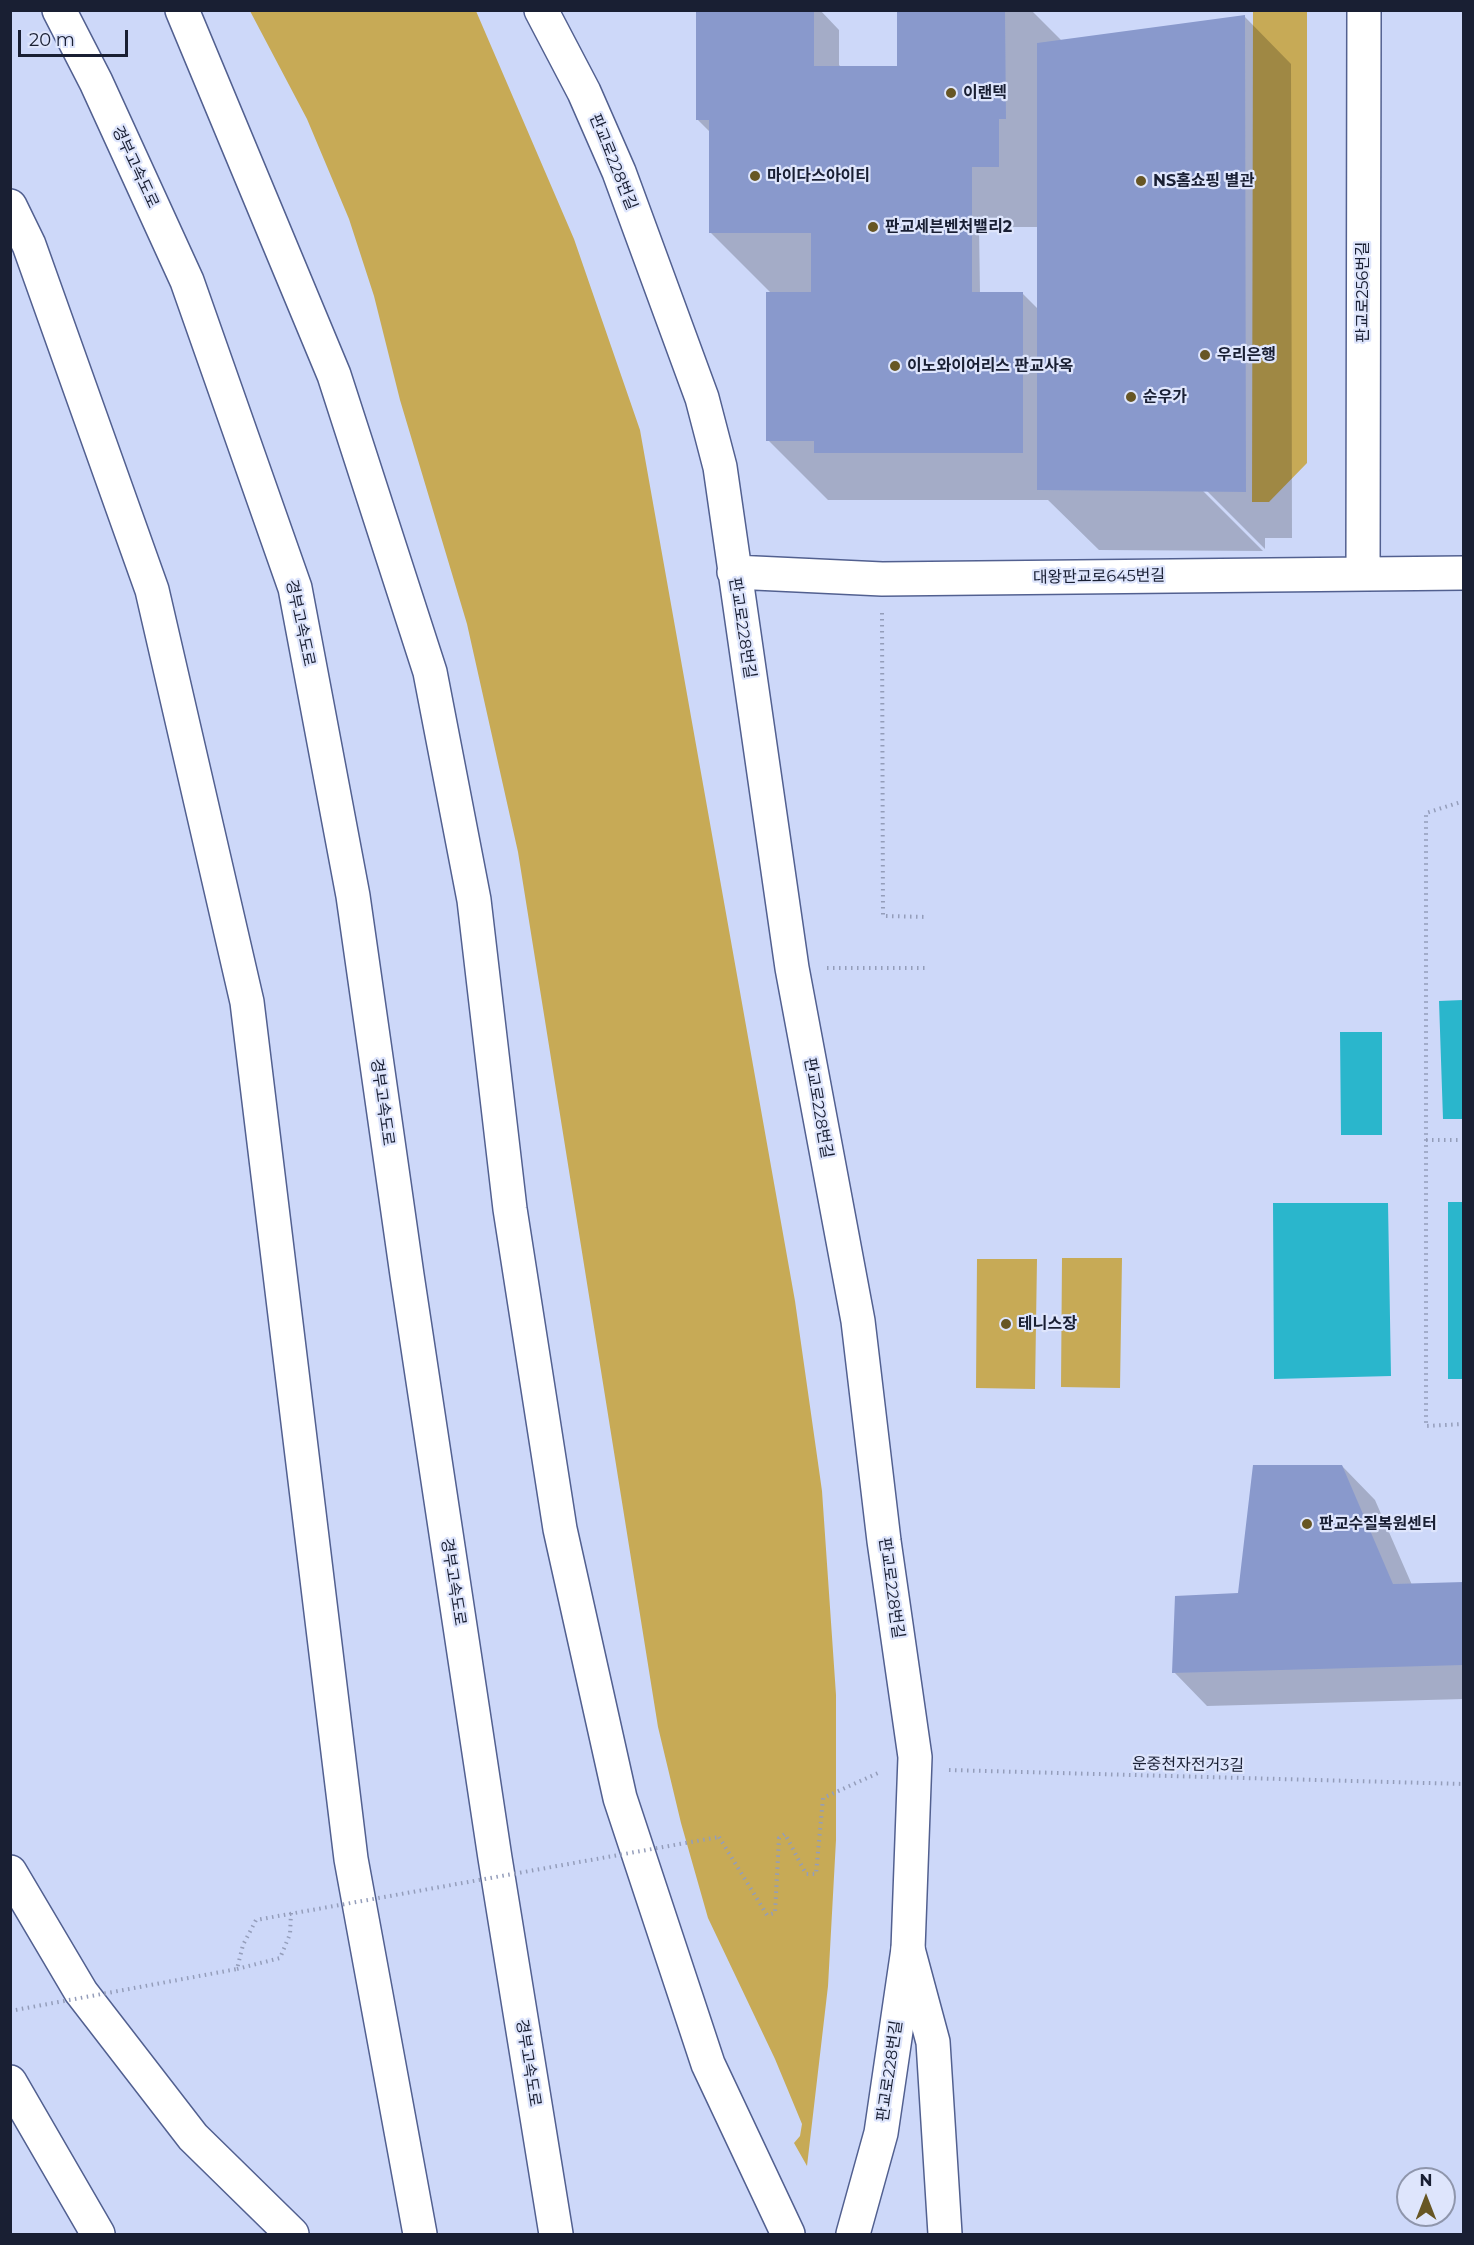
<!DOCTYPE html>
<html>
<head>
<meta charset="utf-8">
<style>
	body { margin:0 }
	#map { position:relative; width:1474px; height:2245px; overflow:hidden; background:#cdd8f9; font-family:Montserrat,sans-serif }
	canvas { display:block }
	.frame { position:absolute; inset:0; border:12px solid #191f33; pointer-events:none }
	.north { position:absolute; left:1396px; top:2167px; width:60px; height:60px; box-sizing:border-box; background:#dee5fc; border:2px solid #8f96ac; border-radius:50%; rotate:0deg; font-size:16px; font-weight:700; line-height:24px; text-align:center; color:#191f33 }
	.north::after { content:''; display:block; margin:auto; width:21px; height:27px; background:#675624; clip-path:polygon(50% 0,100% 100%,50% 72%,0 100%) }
	.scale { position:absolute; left:18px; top:30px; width:110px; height:27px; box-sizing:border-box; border:3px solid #191f33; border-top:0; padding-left:8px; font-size:18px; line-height:21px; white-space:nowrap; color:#191f33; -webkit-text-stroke:4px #dee5fc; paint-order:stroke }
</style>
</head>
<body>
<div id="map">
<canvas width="1474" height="2245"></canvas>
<div class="frame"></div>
<div class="north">N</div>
<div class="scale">20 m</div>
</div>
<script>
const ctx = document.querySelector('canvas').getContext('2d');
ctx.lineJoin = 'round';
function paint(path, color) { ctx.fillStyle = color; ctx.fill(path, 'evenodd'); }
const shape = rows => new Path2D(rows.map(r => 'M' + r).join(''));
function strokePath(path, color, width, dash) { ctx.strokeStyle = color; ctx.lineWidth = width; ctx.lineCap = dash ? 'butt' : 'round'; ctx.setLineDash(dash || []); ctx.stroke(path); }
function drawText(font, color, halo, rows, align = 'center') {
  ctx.font = font + ' Montserrat,"Noto Sans KR",sans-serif'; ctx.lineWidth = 4.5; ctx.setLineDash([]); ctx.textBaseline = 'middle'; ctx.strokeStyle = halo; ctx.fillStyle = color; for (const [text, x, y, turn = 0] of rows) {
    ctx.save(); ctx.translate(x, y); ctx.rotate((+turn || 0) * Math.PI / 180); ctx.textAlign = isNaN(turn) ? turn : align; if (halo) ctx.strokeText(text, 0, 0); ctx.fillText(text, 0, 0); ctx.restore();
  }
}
paint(shape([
	[1253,10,1307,11,1307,463,1269,502,1252,502],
	[250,11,476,11,574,239,640,430,795,1301,822,1491,836,1695,836,1840,828,1986,807,2166,794,2143,800,2136,802,2124,775,2059,708,1918,681,1823,658,1727,518,852,467,624,400,400,374,296,349,219,307,119],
	[1062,1258,1122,1258,1120,1388,1061,1387],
	[977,1259,1037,1259,1035,1389,976,1388]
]), '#c7aa56');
paint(shape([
	[1463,1000,1463,1119,1443,1119,1439,1001],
	[1340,1032,1382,1032,1382,1135,1341,1135],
	[1448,1202,1463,1202,1463,1379,1448,1379],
	[1273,1203,1388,1203,1391,1376,1274,1379]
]), '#2ab6cc');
paint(shape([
	[697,10,820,10,839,30,839,65,841,67,899,70,898,10,1031,10,1062,41,1245,17,1291,64,1292,538,1265,538,1265,549,1201,485,1199,487,1263,551,1099,550,1048,500,828,500,768,440,772,294,711,233,710,132,697,119],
	[979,227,1039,227,1039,310,1022,293,980,293],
	[1342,1466,1375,1500,1412,1585,1464,1584,1464,1699,1207,1706,1174,1672]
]), '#0003');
paint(shape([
	[696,10,814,10,814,66,897,66,897,10,1005,10,1006,119,999,119,999,167,972,167,972,292,1023,292,1023,453,814,453,814,441,766,441,766,292,811,292,811,233,709,233,709,120,696,120],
	[1245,15,1246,492,1037,490,1037,43],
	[1253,1465,1342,1465,1393,1584,1464,1582,1464,1665,1172,1673,1175,1596,1238,1593]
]), '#8999cc');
const minor = shape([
	[541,10,584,92,619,172,702,398,720,467,792,968,858,1321,884,1541,915,1757,908,1949,881,2133,853,2234],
	[734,572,882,579,1464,573],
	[1363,574,1364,10]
]);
const highway = shape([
	[59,10,96,82,187,281,295,588,353,896,407,1275,495,1858,556,2234],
	[182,10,334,375,430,672,474,900,510,1209,560,1529,620,1798,708,2064,788,2234],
	[10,206,29,245,152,590,247,1002,351,1859,420,2234],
	[10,1872,81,1992,193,2137,292,2234],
	[908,1949,933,2042,945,2234],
	[10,2082,98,2234]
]);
strokePath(minor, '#526090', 36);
strokePath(highway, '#526090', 36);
strokePath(shape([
	[882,613,883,916,928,917],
	[1464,801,1426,813,1426,1426,1464,1424],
	[827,968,928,968],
	[1426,1140,1464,1140],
	[949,1770,1464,1784],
	[719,1837,767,1915,775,1913,779,1838,785,1834,806,1874,816,1874,823,1798,878,1773],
	[237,1969,280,1958,290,1934,291,1913]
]), '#949dba', 4, [1.5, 4.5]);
strokePath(minor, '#fff', 33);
strokePath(highway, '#fff', 33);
strokePath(shape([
	[10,2011,237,1969,243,1945,256,1920,719,1837]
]), '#949dba', 4, [1.5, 4.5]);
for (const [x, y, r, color] of [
	[951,93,6,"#675624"],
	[755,176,6,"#675624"],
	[1141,181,6,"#675624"],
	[873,227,6,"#675624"],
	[1205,355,6,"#675624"],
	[895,366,6,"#675624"],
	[1131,397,6,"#675624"],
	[1006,1324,6,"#675624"],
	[1307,1524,6,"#675624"]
]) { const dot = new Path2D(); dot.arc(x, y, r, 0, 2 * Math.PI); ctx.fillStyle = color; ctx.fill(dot); strokePath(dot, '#dee5fc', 2); }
drawText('bold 16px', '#191f33', '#dee5fc', [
	["이랜텍",963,93],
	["마이다스아이티",767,176],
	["NS홈쇼핑 별관",1153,181],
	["판교세븐벤처밸리2",885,227],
	["우리은행",1217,355],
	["이노와이어리스 판교사옥",907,366],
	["순우가",1143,397],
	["테니스장",1018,1324],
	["판교수질복원센터",1319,1524]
], 'left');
drawText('16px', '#191f33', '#dee5fc', [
	["판교로228번길",613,162,68],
	["경부고속도로",135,167,65],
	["판교로256번길",1363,292,-90],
	["대왕판교로645번길",1099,577,-1],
	["경부고속도로",300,623,78],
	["판교로228번길",742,628,81],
	["경부고속도로",382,1102,82],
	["판교로228번길",818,1108,80],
	["경부고속도로",453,1582,81],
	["판교로228번길",891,1588,82],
	["운중천자전거3길",1188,1765,1],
	["경부고속도로",528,2063,81],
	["판교로228번길",890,2071,-82]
]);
</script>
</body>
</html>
